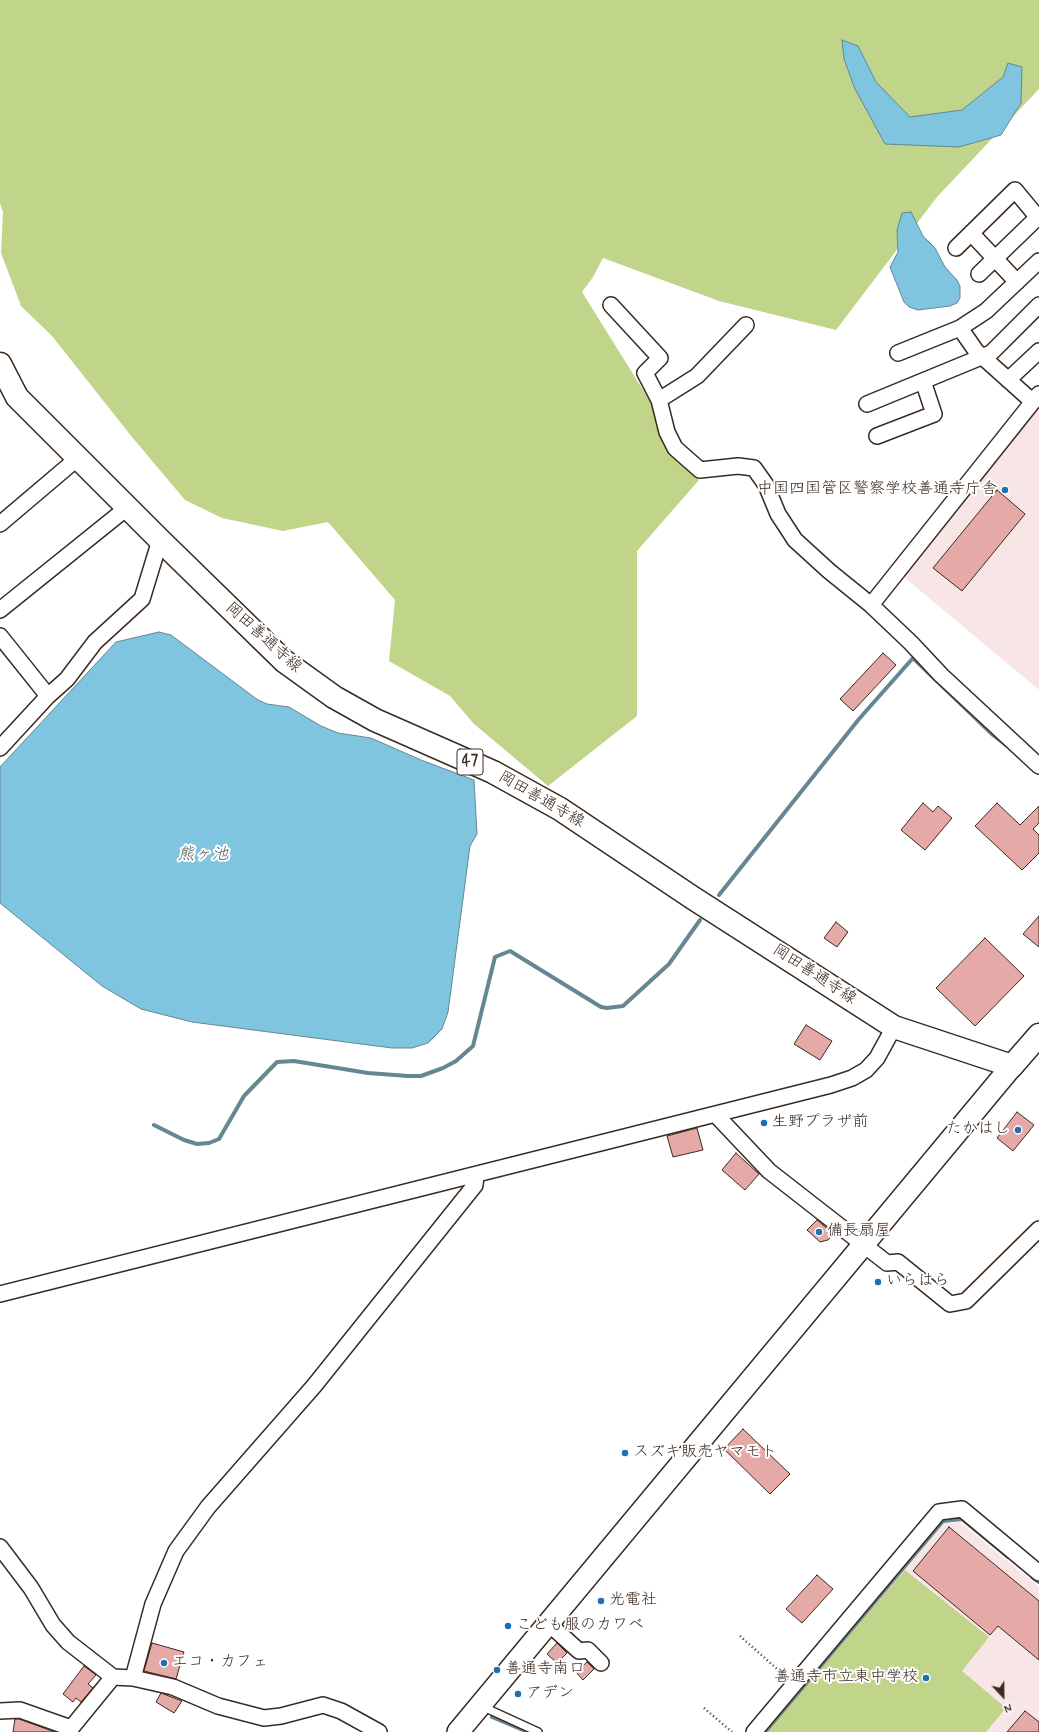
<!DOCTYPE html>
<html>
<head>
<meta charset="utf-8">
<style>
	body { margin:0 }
	#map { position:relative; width:1039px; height:1732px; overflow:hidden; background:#fff; font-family:Mynerve,sans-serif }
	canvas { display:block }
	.north { position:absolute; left:983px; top:1676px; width:40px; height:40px; -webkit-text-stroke:3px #fff; paint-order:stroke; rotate:158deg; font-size:11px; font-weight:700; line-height:16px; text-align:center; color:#3b2a1e }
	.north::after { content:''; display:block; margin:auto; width:14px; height:18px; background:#3b2a1e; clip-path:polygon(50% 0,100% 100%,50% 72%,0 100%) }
</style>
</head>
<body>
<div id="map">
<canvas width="1039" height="1732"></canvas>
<div class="north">N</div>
</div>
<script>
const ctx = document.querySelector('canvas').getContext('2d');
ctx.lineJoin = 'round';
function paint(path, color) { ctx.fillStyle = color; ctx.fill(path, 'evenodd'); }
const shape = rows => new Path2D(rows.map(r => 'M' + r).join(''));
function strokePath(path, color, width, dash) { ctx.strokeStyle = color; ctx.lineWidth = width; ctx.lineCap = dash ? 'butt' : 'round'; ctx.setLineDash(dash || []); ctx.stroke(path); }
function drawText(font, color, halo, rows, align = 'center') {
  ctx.font = font + ' Mynerve,"Klee One",sans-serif'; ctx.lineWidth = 4; ctx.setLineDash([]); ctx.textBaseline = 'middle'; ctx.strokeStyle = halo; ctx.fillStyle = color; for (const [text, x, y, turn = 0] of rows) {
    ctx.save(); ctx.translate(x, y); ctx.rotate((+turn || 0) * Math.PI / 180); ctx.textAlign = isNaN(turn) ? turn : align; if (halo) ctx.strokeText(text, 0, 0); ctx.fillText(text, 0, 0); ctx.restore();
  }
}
paint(shape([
	[1039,403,1039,690,904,577],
	[960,1522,1039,1587,1039,1732,767,1732,944,1523]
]), '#f7e6e5');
paint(shape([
	[0,0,1039,0,1039,89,937,197,836,330,719,301,603,258,593,277,582,292,699,480,637,551,637,716,548,786,474,724,450,696,389,661,395,600,328,522,283,531,222,518,185,500,132,437,52,336,21,306,1,253,3,212,0,203],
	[905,1570,989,1637,962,1671,1006,1708,986,1732,767,1732]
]), '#c0d58a');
const water = shape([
	[842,40,858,46,876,82,910,117,962,110,1003,77,1008,63,1022,67,1021,103,1001,135,959,147,885,144,855,89,844,59,842,40],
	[911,212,923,236,935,248,945,267,957,280,960,286,960,298,957,303,950,306,918,310,909,307,904,302,890,267,898,252,897,230,900,220,902,213,911,212],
	[159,632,171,635,258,700,267,704,289,707,321,726,338,733,371,738,421,760,474,780,477,834,470,846,448,1012,442,1029,428,1043,412,1048,392,1048,192,1022,141,1009,102,986,0,903,0,767,116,642,159,632]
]);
paint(water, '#7fc5e0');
strokePath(water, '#648792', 1);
strokePath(shape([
	[719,895,859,719,913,658,993,735,1011,749],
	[154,1125,184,1140,197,1144,209,1143,219,1139,244,1096,277,1062,294,1061,368,1073,408,1076,421,1076,443,1068,456,1061,473,1046,495,957,510,951,601,1007,607,1008,623,1006,669,964,700,920],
	[1032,1577,1039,1582],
	[492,1717,528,1732],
	[765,1732,943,1521,962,1519,1008,1557]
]), '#648792', 4);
const building = shape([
	[997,490,1025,514,962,591,933,568,997,490],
	[883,653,896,665,853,711,840,699,883,653],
	[923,803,933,812,938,806,952,818,925,850,901,830,923,803],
	[997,803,1020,825,1039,806,1039,823,1033,829,1039,835,1039,853,1022,870,975,826,997,803],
	[1039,916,1039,947,1023,934,1039,916],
	[836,922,848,932,837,947,824,938,836,922],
	[985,938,1024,976,975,1026,936,988,985,938],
	[806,1025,832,1041,820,1060,794,1044,806,1025],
	[1017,1112,1034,1125,1013,1151,997,1138,1017,1112],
	[697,1128,703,1150,673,1157,667,1136,697,1128],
	[736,1153,759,1174,745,1190,722,1170,736,1153],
	[817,1220,834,1234,828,1240,820,1242,807,1230,817,1220],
	[743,1429,790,1474,770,1494,724,1449,743,1429],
	[949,1527,1039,1601,1039,1660,998,1626,990,1635,913,1571,949,1527],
	[817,1575,833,1589,802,1623,786,1609,817,1575],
	[152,1643,184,1652,176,1679,144,1671,152,1643],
	[557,1643,567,1653,557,1663,547,1654,557,1643],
	[587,1662,594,1669,583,1680,576,1672,587,1662],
	[84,1666,96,1675,88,1684,93,1688,81,1702,76,1698,73,1702,63,1694,84,1666],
	[161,1693,182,1701,174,1713,156,1702,161,1693],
	[1025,1711,1039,1722,1039,1732,1007,1732,1025,1711],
	[15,1719,19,1719,55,1732,13,1732,15,1719]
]);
paint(building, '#e5aaa7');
strokePath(building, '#3b2a1e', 1);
const lane = shape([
	[483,1705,490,1710,538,1732]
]);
const street = shape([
	[971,233,1017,282],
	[956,248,1015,190,1039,219],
	[979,274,1039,216],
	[611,305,660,358,645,373,659,400,667,432,675,448,700,470,738,466,754,468,766,485,778,514,795,540,829,571,871,605,911,643,941,675,1039,766],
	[960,328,976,351,1033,402],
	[898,353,960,328,986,311,1039,261],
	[1008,380,1039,351],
	[659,400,697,376,746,325],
	[867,404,991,353,1039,305],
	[877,436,934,414,923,381],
	[0,524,79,457],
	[871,605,1039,394],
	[0,610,128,507],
	[0,636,48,696],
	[0,748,48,696,67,679,95,642,142,599,160,540],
	[716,1115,769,1171,887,1263,898,1262,950,1304,966,1301,1039,1229],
	[0,1294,831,1085,852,1078,866,1070,877,1058,894,1027],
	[0,1547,31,1588,53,1625,68,1642,113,1677,133,1678,173,1687,218,1706,264,1718,281,1716,323,1705,341,1711,379,1732],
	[549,1624,579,1651,588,1650,601,1663],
	[133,1678,153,1604,176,1551,208,1507,314,1386,475,1185,476,1175],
	[0,1711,20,1710,71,1728],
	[68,1732,113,1677],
	[754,1732,939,1512,962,1509,1039,1573]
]);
const secondary = shape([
	[458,1732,1012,1066]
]);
const primary = shape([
	[0,364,17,397,160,540,284,661,334,697,375,720,493,772,560,809,693,898,894,1027,1012,1066,1039,1035]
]);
strokePath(lane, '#3b2a1e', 10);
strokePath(street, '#3b2a1e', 18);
strokePath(secondary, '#3b2a1e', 24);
strokePath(primary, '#3b2a1e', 25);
strokePath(shape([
	[740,1636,785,1676],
	[704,1708,732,1732]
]), '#3b2a1e', 2.5, [1, 3]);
strokePath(lane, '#fff', 7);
strokePath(street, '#fff', 15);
strokePath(secondary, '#fff', 21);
strokePath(primary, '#fff', 22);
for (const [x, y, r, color] of [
	[1005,490,4,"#1f6fb2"],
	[764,1123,4,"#1f6fb2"],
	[1018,1130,4,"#1f6fb2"],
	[819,1232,4,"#1f6fb2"],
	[878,1282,4,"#1f6fb2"],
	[625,1453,4,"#1f6fb2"],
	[601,1601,4,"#1f6fb2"],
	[508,1626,4,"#1f6fb2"],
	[164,1663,4,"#1f6fb2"],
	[497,1670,4,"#1f6fb2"],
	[926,1678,4,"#1f6fb2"],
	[518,1694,4,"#1f6fb2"]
]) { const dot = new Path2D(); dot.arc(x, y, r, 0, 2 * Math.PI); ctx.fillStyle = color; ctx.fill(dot); strokePath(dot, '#fff', 1.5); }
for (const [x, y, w] of [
	[470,762,26]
]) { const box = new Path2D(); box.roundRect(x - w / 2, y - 13, w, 26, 3); ctx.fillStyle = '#fff'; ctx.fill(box); strokePath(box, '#3b2a1e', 1); }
drawText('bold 15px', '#3b2a1e', null, [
	["47",470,762]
]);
drawText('16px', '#3b2a1e', '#fff', [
	["中国四国管区警察学校善通寺庁舎",997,490,"right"],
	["生野プラザ前",772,1123],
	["たかはし",1010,1130,"right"],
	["備長扇屋",827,1232],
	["いらはら",886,1282],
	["スズキ販売ヤマモト",633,1453],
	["光電社",609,1601],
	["こども服のカワベ",516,1626],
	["エコ・カフェ",172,1663],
	["善通寺南口",505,1670],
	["善通寺市立東中学校",918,1678,"right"],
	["アデン",526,1694]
], 'left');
drawText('16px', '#3b2a1e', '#fff', [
	["岡田善通寺線",263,638,42],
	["岡田善通寺線",541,800,30],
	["岡田善通寺線",814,975,33]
]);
drawText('italic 17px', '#536062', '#fff', [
	["熊ヶ池",203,855]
]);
</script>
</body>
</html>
